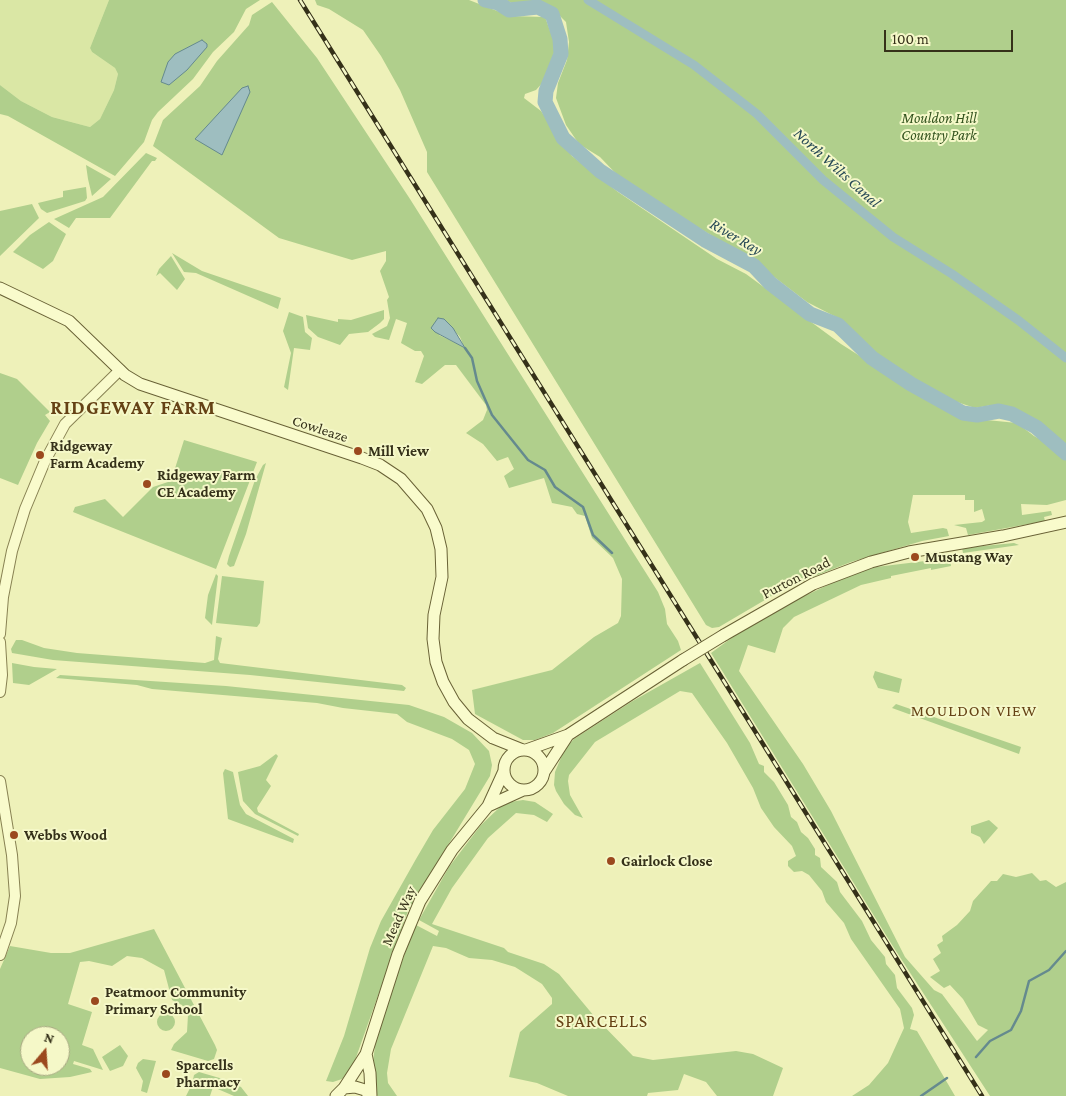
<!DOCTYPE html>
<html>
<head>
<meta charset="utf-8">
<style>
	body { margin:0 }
	#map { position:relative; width:1066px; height:1096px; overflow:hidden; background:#eef1b9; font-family:"Crimson Pro",serif }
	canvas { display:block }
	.north { position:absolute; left:20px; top:1026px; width:50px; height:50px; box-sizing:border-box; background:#f5f8c8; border:1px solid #a8a882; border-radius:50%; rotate:18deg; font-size:14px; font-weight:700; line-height:20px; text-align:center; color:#353119 }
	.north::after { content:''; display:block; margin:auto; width:18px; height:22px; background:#9b491e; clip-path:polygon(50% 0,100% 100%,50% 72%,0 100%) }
	.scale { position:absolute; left:884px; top:30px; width:129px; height:22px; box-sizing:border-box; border:2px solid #353119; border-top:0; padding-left:6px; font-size:15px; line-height:18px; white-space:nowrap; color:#353119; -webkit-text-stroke:4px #f5f8c8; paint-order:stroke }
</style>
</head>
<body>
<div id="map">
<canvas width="1066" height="1096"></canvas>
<div class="north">N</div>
<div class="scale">100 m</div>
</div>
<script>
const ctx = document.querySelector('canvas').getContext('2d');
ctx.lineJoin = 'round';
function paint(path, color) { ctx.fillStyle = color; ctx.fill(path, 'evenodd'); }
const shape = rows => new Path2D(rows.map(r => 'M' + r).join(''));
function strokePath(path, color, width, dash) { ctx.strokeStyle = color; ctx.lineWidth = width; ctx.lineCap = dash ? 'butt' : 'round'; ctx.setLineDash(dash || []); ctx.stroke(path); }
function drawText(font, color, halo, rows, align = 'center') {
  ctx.font = font + ' "Crimson Pro",serif'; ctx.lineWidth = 4; ctx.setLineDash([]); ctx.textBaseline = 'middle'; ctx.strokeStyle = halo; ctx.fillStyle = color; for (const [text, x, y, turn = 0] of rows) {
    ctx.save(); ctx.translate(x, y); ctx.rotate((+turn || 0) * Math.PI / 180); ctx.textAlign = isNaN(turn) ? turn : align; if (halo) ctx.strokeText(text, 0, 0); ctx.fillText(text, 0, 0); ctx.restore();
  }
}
paint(shape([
	[0,0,109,0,90,48,92,52,115,68,118,74,114,90,100,119,90,127,52,117,21,101,0,85]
]), '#dae7a5');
paint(shape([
	[109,0,260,0,246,9,234,32,213,52,193,79,158,112,152,120,144,142,115,176,8,116,0,114,0,85,21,101,52,117,90,127,100,119,114,90,118,74,115,68,92,52,90,48],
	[315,0,469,0,510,16,545,17,556,47,545,80,536,90,525,94,524,98,541,111,572,156,618,192,717,259,746,274,841,344,929,400,966,418,1017,423,1034,436,1066,453,1066,500,1047,505,1021,504,1022,515,1051,511,1052,515,1044,517,1045,521,968,535,966,528,954,525,982,522,985,520,982,509,974,512,974,500,965,500,965,495,913,495,908,522,911,533,943,528,947,529,949,536,922,541,851,562,787,587,719,627,712,628,706,625,427,172,427,152,400,90,381,56,363,30,329,9,317,5],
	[506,0,1066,0,1066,447,1031,417,1010,408,992,405,975,408,957,402,913,378,871,349,838,318,807,302,752,260,625,183,600,157,579,144,566,125,556,98,558,83,567,60,569,42,566,22,554,10,536,3,521,8],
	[272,2,317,58,410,199,658,592,665,609,667,624,678,641,681,650,553,733,535,740,523,740,475,714,472,690,552,670,594,637,618,623,621,616,622,579,613,558,592,538,585,516,577,514,572,507,552,503,544,478,509,488,504,476,514,469,508,457,497,461,483,444,466,433,483,420,487,410,486,405,456,365,445,365,422,384,415,382,424,356,421,351,415,351,401,343,407,323,396,319,389,340,375,337,372,334,387,326,390,318,387,300,389,297,380,271,386,261,386,251,352,260,279,238,153,146,163,120,200,86,217,61,249,25,252,15],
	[444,319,460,337,464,347,439,335],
	[146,153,157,158,155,161,152,161,110,218,76,218,69,228,54,219,103,197],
	[86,165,111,179,92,196,88,179],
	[86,187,87,198,85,201,47,213,41,209,38,203,63,197,63,191],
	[32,204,39,218,0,256,0,211],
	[49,222,66,234,53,261,43,269,13,252,30,235],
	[172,253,202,271,281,298,278,309,196,273,184,272],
	[171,256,185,279,177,290,160,273,156,276,159,269],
	[384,310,384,319,380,323,368,332,349,334,340,345,318,337,308,328,306,315,338,322,338,319,351,320],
	[289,312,303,317,305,332,312,338,310,350,294,348,288,390,284,387,291,353,283,331],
	[0,373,17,379,50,412,45,415,50,421,37,443,18,485,0,478],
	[184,440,257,462,216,569,73,512,75,507,105,499,123,517,153,487,171,481],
	[266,463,246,534,234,566,230,567,227,564,229,556,255,480,263,465],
	[1014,543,1019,545,963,553,962,548],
	[950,558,951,566,931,570,931,568,891,576,891,578,861,585,794,617,783,628,775,653,748,645,739,671,803,764,831,811,905,957,934,990,942,994,977,1041,988,1030,978,1025,963,999,950,985,944,988,930,977,940,971,933,959,941,953,937,945,943,941,942,936,957,925,970,911,973,901,991,881,997,881,1003,874,1016,877,1032,873,1040,881,1046,880,1056,887,1066,882,1066,1096,990,1096,894,948,711,653,741,631,792,602,851,574,876,567],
	[216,574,218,576,212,625,205,618,208,595],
	[222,576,264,581,260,623,257,627,216,623],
	[216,636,222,638,218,659,220,663,402,685,406,688,404,691,250,675,53,660,12,653,11,649,16,640,22,640,44,648,77,653,205,663,214,660],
	[12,663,34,667,57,669,29,685,13,683],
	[700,663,750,743,759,764,764,766,764,772,774,782,788,805,791,817,797,822,801,832,808,838,815,849,815,855,820,858,821,867,837,882,840,892,862,921,871,940,885,957,886,964,895,975,897,988,912,1008,914,1015,910,1029,917,1031,955,1096,852,1096,869,1085,888,1063,904,1028,900,1009,851,939,844,923,826,902,822,891,809,875,802,871,794,872,788,866,788,861,796,856,792,846,774,827,761,808,753,788,727,743,692,693,680,691,595,742,569,775,568,781,570,795,583,818,575,815,564,804,556,791,554,785,555,772,565,748,574,739,631,702],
	[875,671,902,679,899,693,878,688,873,677],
	[60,675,226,686,409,705,444,717,472,733,489,751,492,765,490,776,408,911,353,1066,342,1079,333,1082,326,1081,344,1036,370,948,381,921,416,859,433,830,465,789,475,764,469,750,452,739,407,722,397,714,343,708,317,703,152,689,137,685,56,678],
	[896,704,1021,747,1019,754,892,708],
	[276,754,278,756,266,780,271,786,257,808,258,812,299,834,298,836,255,814,243,801,238,772,260,766],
	[225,769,233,772,240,805,246,814,294,839,293,843,228,819,223,773],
	[523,800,535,802,553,814,547,822,534,815,516,813,488,838,452,888,432,924,504,948,508,952,544,964,559,974,594,1016,633,1056,653,1060,736,1051,753,1054,783,1068,773,1096,717,1096,706,1082,684,1074,678,1090,648,1093,647,1096,568,1096,537,1083,509,1077,520,1032,552,1004,552,998,542,984,515,967,492,960,469,958,446,948,433,946,391,1049,387,1073,388,1083,397,1096,378,1096,375,1093,372,1069,377,1031,413,931,416,925,437,936,439,931,419,920,449,867,481,825,500,807,510,802],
	[989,820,998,828,984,844,980,837,971,833,971,826],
	[154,929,215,1045,217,1050,214,1059,208,1061,171,1050,174,1044,187,1032,188,1015,182,1005,172,1000,164,970,142,958,127,956,112,966,89,961,80,962,68,1004,92,1012,82,1045,93,1049,103,1070,74,1061,73,1064,90,1069,92,1072,70,1077,40,1079,0,1068,0,969,10,946,51,953,70,953],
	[30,1036,60,1036,60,1066,30,1066],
	'157 1022a9 9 0 1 1 18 0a9 9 0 1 1-18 0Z',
	[120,1045,128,1056,123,1066,110,1071,102,1057],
	[143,1059,156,1061,147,1093,141,1091,143,1081,136,1068,138,1063],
	[199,1072,223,1079,241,1087,248,1096,234,1096,213,1087,210,1096,186,1096,192,1084,194,1075]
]), '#b0cf8c');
const water = shape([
	[202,40,207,44,207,47,187,70,169,85,161,82,168,62,175,54,202,40],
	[248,86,250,92,222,155,195,139,242,88,248,86],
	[438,318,444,319,453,328,465,348,435,332,431,328,438,318]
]);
paint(water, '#9ebec0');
strokePath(water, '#658a8e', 1);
strokePath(shape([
	[465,348,472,358,477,381,492,415,528,460,545,470,555,487,583,507,593,535,612,553],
	[976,1057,990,1041,1011,1030,1021,1011,1029,981,1049,970,1066,951],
	[921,1096,947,1078]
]), '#658a8e', 2.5);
strokePath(shape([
	[588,0,694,65,757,114,823,180,893,237,952,274,1018,320,1066,358]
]), '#9ebec0', 9);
strokePath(shape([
	[485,0,498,3,509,10,538,7,552,14,560,39,561,54,546,91,545,102,563,138,600,171,705,240,754,266,770,283,792,300,810,314,838,325,872,358,911,384,963,413,977,415,999,411,1012,414,1036,427,1066,453]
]), '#9ebec0', 15);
const tertiary = shape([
	[0,634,3,597,12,551,25,509,45,461,65,424,120,370],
	[0,642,2,675,0,692],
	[0,781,12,855,15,896,11,923,0,955]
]);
const secondary = shape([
	[0,288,69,321,125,375,140,384,362,458,380,465,401,479,427,509,436,528,441,549,442,577,434,615,433,639,436,662,443,682,454,702,468,719,493,738,523,750],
	[724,635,813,584,871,562,909,552,1003,536,1066,522],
	[526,750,568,735,683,660],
	'504 770a20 20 0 1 1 40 0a20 20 0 1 1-40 0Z',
	[544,772,568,735],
	[488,806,523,790],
	[366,1054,370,1073,371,1096],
	[344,1088,366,1054,398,954,420,901,452,850,488,806,504,771],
	[336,1096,344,1088,355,1087,365,1090,370,1096]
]);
strokePath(tertiary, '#888253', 12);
strokePath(secondary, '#696236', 13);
strokePath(tertiary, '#f9fbcc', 10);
strokePath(secondary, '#f9fbcc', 11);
const rail = shape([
	[300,0,982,1096]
]);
strokePath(rail, '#353119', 4.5);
strokePath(rail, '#f5f8c8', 2.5, [8]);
const secondaryBridge = shape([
	[683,660,724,635]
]);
strokePath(secondaryBridge, '#696236', 13, []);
strokePath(secondaryBridge, '#f9fbcc', 11);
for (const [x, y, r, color] of [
	[358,451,5,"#9b491e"],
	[40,455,5,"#9b491e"],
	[147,484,5,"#9b491e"],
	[915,557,5,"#9b491e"],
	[14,835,5,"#9b491e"],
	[611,861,5,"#9b491e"],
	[95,1001,5,"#9b491e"],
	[166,1074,5,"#9b491e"]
]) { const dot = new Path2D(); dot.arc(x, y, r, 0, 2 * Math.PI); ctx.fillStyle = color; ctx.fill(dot); strokePath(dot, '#f5f8c8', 2); }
drawText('italic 15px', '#33531e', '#f5f8c8', [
	["Mouldon Hill",939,118],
	["Country Park",939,135]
]);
drawText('15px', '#353119', '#f5f8c8', [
	["Cowleaze",320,429,18],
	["Purton Road",796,578,-27],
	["Mead Way",399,916,-66]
]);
drawText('bold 15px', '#353119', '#f5f8c8', [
	["Ridgeway",50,446],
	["Farm Academy",50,463],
	["Mill View",368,451],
	["Ridgeway Farm",157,475],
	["CE Academy",157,492],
	["Mustang Way",925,557],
	["Webbs Wood",24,835],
	["Gairlock Close",621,861],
	["Peatmoor Community",105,992],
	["Primary School",105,1009],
	["Sparcells",176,1065],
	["Pharmacy",176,1082]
], 'left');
drawText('italic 16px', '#274956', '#f5f8c8', [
	["North Wilts Canal",837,168,42],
	["River Ray",736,237,30]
]);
ctx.letterSpacing = '1px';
drawText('16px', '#654215', '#f5f8c8', [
	["MOULDON VIEW",974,711]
]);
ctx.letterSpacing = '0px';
ctx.letterSpacing = '1px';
drawText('18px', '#654215', '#f5f8c8', [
	["SPARCELLS",602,1021]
]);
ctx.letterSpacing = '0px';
ctx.letterSpacing = '1px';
drawText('bold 20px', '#654215', '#f5f8c8', [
	["RIDGEWAY FARM",133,408]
]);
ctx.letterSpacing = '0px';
</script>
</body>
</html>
